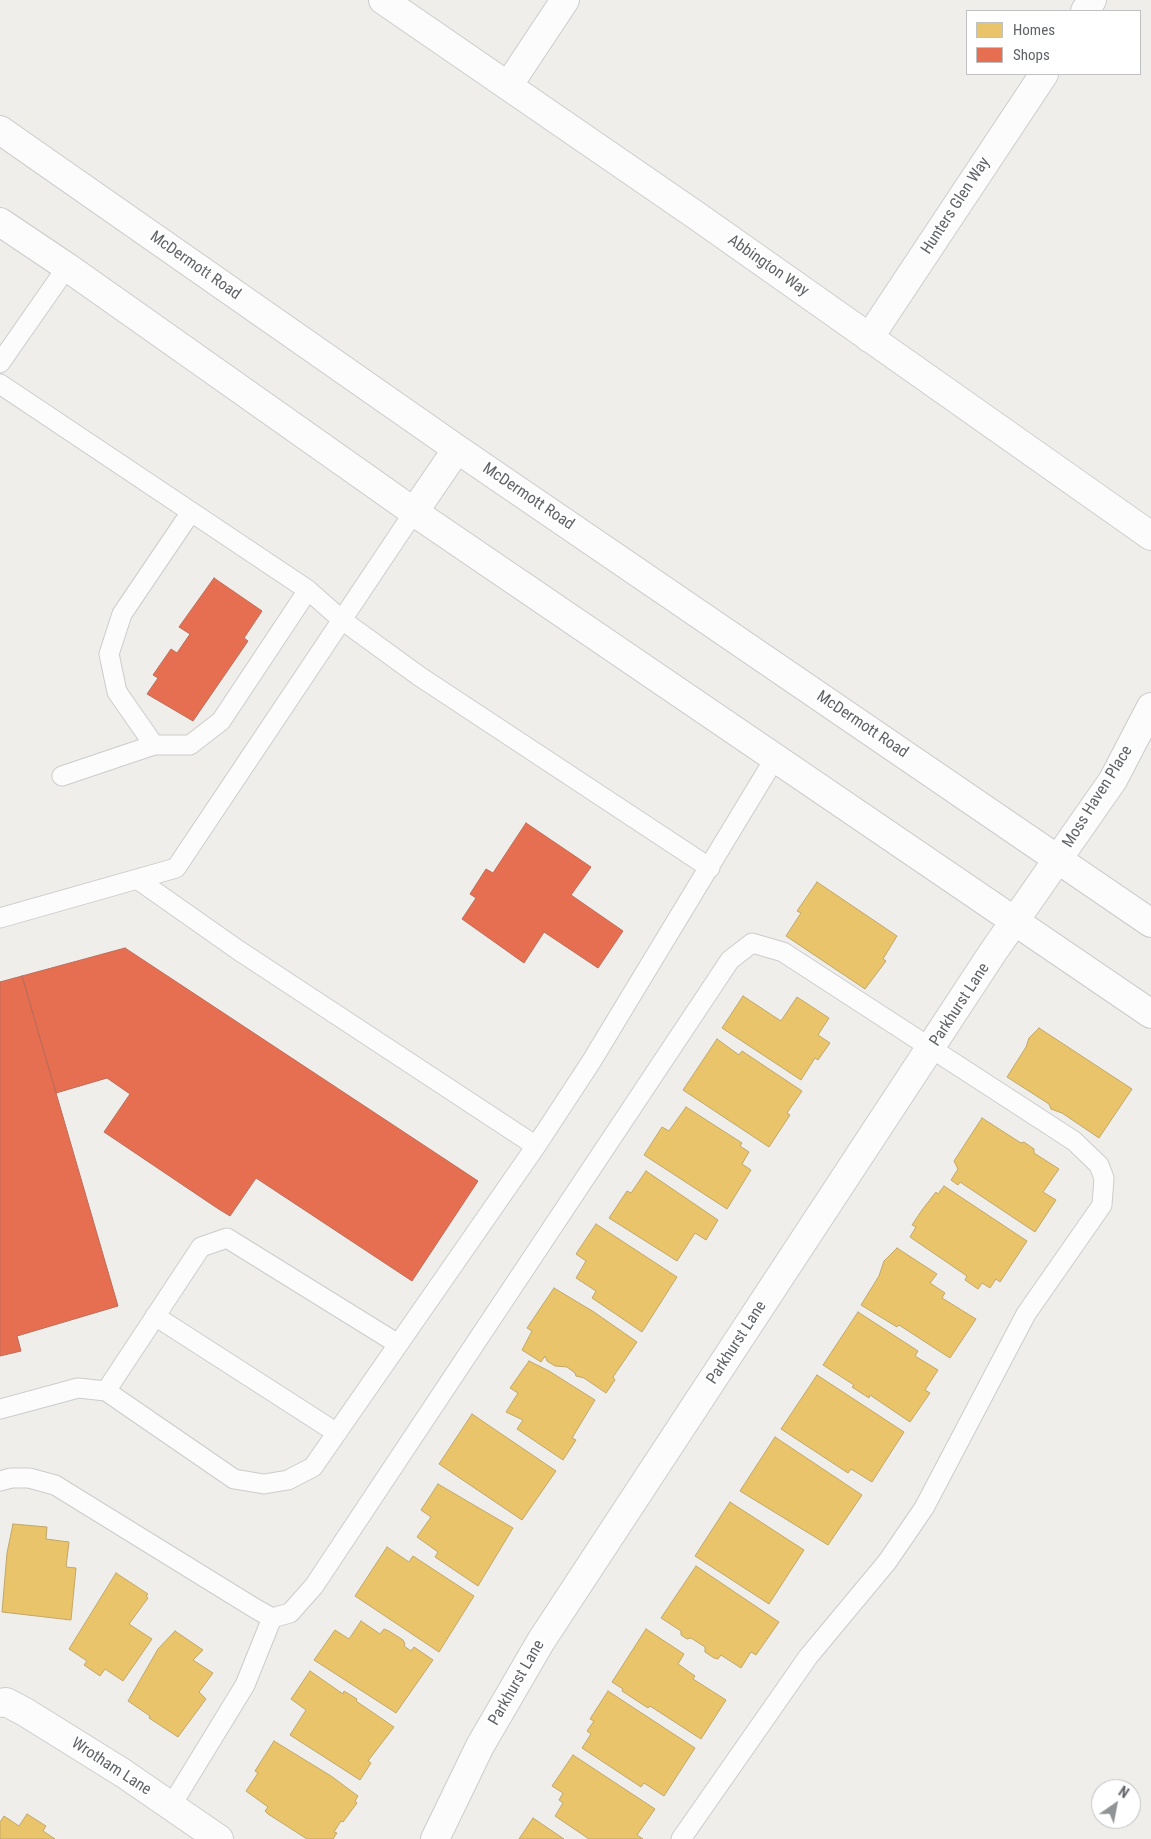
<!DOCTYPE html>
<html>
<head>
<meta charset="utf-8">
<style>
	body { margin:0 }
	#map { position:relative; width:1151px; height:1839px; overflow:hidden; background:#efeeea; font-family:"Roboto Condensed",sans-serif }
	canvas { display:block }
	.legend { position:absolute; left:966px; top:10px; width:175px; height:65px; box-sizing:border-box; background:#fff; border:1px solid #bfc1c3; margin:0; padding:6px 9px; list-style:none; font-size:15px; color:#5f6368 }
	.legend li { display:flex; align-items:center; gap:10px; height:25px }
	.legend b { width:25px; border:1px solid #bfc1c3 }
	.north { position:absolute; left:1091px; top:1779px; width:50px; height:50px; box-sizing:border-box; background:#fff; border:1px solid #bfc1c3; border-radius:50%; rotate:33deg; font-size:14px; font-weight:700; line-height:20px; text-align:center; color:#5f6368 }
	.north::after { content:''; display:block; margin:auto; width:18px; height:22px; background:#919496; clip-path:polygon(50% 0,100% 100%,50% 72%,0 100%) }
</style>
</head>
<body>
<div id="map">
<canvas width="1151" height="1839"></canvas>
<ul class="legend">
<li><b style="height:14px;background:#e9c46a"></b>Homes</li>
<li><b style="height:14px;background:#e76f51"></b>Shops</li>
</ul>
<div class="north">N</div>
</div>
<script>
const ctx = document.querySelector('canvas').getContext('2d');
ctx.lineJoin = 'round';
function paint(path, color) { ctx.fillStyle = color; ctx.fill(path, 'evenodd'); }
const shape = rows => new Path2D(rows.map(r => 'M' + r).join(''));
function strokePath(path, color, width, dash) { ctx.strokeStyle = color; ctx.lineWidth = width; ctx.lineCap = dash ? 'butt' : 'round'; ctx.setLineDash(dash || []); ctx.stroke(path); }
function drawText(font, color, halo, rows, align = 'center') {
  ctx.font = font + ' "Roboto Condensed",sans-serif'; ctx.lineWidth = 5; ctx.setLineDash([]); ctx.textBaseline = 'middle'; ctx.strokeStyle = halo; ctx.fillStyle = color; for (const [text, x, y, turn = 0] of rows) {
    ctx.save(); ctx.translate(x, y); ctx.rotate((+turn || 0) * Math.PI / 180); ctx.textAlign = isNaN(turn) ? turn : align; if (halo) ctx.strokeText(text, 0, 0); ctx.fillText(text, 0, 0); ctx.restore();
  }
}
const homes = shape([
	[817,882,897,936,883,959,886,961,865,989,786,936,801,913,797,911,817,882],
	[743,996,781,1021,797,997,829,1018,818,1035,830,1043,818,1060,815,1058,801,1080,722,1028,743,996],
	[1039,1028,1132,1089,1099,1138,1062,1113,1051,1109,1049,1104,1007,1077,1026,1047,1029,1038,1039,1028],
	[717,1039,739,1055,742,1051,802,1091,787,1113,790,1115,769,1147,683,1090,717,1039],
	[686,1107,742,1143,740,1146,749,1152,742,1164,751,1170,727,1209,644,1155,662,1127,669,1131,686,1107],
	[982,1118,1021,1143,1024,1142,1034,1149,1034,1153,1059,1169,1043,1192,1056,1200,1035,1232,960,1182,958,1185,951,1180,958,1169,954,1161,982,1118],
	[646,1171,718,1220,706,1240,695,1233,677,1261,609,1218,627,1191,631,1193,646,1171],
	[944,1186,1027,1241,1000,1282,996,1279,990,1288,982,1283,978,1289,965,1280,967,1276,910,1237,916,1227,912,1225,922,1210,936,1192,938,1194,944,1186],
	[596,1224,677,1277,642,1332,592,1298,596,1291,576,1278,586,1261,576,1254,596,1224],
	[897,1248,937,1274,930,1283,945,1293,942,1298,976,1319,950,1358,899,1325,897,1327,861,1305,879,1276,884,1261,897,1248],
	[554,1288,594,1312,637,1342,613,1377,615,1380,606,1393,584,1378,576,1376,575,1373,567,1367,555,1366,547,1361,545,1356,541,1362,522,1350,532,1331,527,1328,554,1288],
	[858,1312,918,1351,915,1356,938,1370,925,1390,930,1393,910,1422,870,1395,869,1398,852,1387,854,1385,823,1365,858,1312],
	[529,1361,549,1371,595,1400,572,1438,576,1440,563,1460,517,1429,523,1420,506,1412,518,1393,510,1388,529,1361],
	[817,1375,904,1432,872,1482,851,1469,848,1473,781,1429,817,1375],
	[472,1414,556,1471,522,1520,439,1464,472,1414],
	[775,1437,862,1495,828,1545,740,1491,775,1437],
	[438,1484,513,1528,478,1586,435,1557,438,1552,417,1537,431,1517,421,1510,438,1484],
	[730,1502,804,1550,769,1604,695,1556,730,1502],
	[13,1524,47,1527,46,1539,69,1542,66,1567,76,1568,71,1620,2,1612,7,1553,13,1524],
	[387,1547,409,1562,413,1556,474,1596,439,1652,355,1596,387,1547],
	[696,1566,779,1622,756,1655,751,1652,741,1668,721,1655,718,1659,714,1658,705,1652,705,1647,691,1638,687,1639,681,1635,681,1631,661,1618,696,1566],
	[116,1573,148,1594,146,1596,148,1598,129,1624,152,1639,123,1681,105,1669,100,1676,84,1665,87,1661,69,1649,116,1573],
	[361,1621,380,1634,384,1629,389,1631,403,1640,405,1644,404,1646,411,1651,414,1647,433,1660,396,1713,314,1660,335,1630,349,1639,361,1621],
	[646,1629,684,1654,678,1664,695,1676,693,1679,726,1700,701,1739,650,1706,648,1708,622,1691,623,1689,612,1682,646,1629],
	[175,1631,203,1650,193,1660,213,1673,199,1692,206,1699,178,1737,149,1718,150,1716,128,1701,158,1649,175,1631],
	[310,1671,343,1694,344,1691,357,1699,356,1701,394,1727,368,1761,371,1763,360,1780,290,1735,306,1710,291,1699,310,1671],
	[608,1691,695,1748,664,1796,644,1783,641,1787,582,1748,591,1734,587,1731,594,1721,590,1719,608,1691],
	[274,1741,331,1776,358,1796,355,1801,357,1803,343,1822,341,1821,334,1832,337,1833,333,1839,307,1839,268,1814,265,1811,268,1807,246,1791,258,1773,255,1771,274,1741],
	[573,1755,655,1809,637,1835,643,1839,589,1839,555,1816,563,1803,559,1800,563,1793,552,1786,573,1755],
	[27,1814,46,1826,43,1831,55,1839,0,1839,0,1822,4,1816,19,1826,27,1814],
	[533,1818,564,1839,519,1839,533,1818]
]);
paint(homes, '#e9c46a');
strokePath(homes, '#c0a769', 1);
const shops = shape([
	[214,578,262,611,244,638,248,641,193,721,147,694,158,678,153,675,171,649,177,653,190,634,179,627,214,578],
	[526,823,591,867,571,895,623,931,598,968,544,932,524,963,462,919,476,898,470,894,486,869,493,873,526,823],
	[125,948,478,1181,412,1281,256,1178,230,1216,217,1208,104,1132,130,1094,107,1078,56,1093,22,976,125,948],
	[22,976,118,1306,17,1336,21,1351,0,1356,0,982,22,976]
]);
paint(shops, '#e76f51');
strokePath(shops, '#be6b58', 1);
const service = shape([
	[0,363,67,267],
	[0,384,308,590,342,620,419,676,710,868],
	[191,512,122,614,109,654,117,692,154,745,190,745,221,721,308,590],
	[62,776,154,745],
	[137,879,238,950,536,1146],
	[0,918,176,868,414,512],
	[155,1316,337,1433],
	[106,1391,201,1247,227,1238,398,1344],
	[0,1409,78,1388,106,1391,234,1479,264,1484,288,1480,313,1467,536,1146,591,1062,775,758],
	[0,1481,11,1478,29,1478,55,1485,256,1609,272,1618,290,1613,314,1586,730,960,752,943,783,952,1074,1141,1099,1165,1104,1178,1102,1205,1026,1314,924,1508,887,1562,808,1657,681,1839],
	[171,1806,245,1685,272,1618]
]);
const minor = shape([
	[383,0,697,216,1151,536],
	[1085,11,1092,0],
	[508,86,565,0],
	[869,338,1044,74],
	[0,1703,6,1702,25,1712,123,1773,219,1839],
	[435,1839,480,1746,541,1641,993,952,1113,780,1151,707]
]);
const secondary = shape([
	[0,130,457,449,1151,923],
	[0,222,67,267,414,512,1151,1014],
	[414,512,457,449]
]);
strokePath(service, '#cbcccc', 21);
strokePath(minor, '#cbcccc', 30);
strokePath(secondary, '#cacacb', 30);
strokePath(service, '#fdfcfc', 19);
strokePath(minor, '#fdfcfc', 28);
strokePath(secondary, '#fdfcfc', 28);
drawText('16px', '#5f6368', '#fff', [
	["Hunters Glen Way",956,206,-57],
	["McDermott Road",195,266,35],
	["Abbington Way",768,266,35],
	["McDermott Road",528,497,34],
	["McDermott Road",862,725,34],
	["Moss Haven Place",1098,797,-58],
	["Parkhurst Lane",960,1005,-57],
	["Parkhurst Lane",737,1343,-57],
	["Parkhurst Lane",517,1683,-60],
	["Wrotham Lane",111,1767,33]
]);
</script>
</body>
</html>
